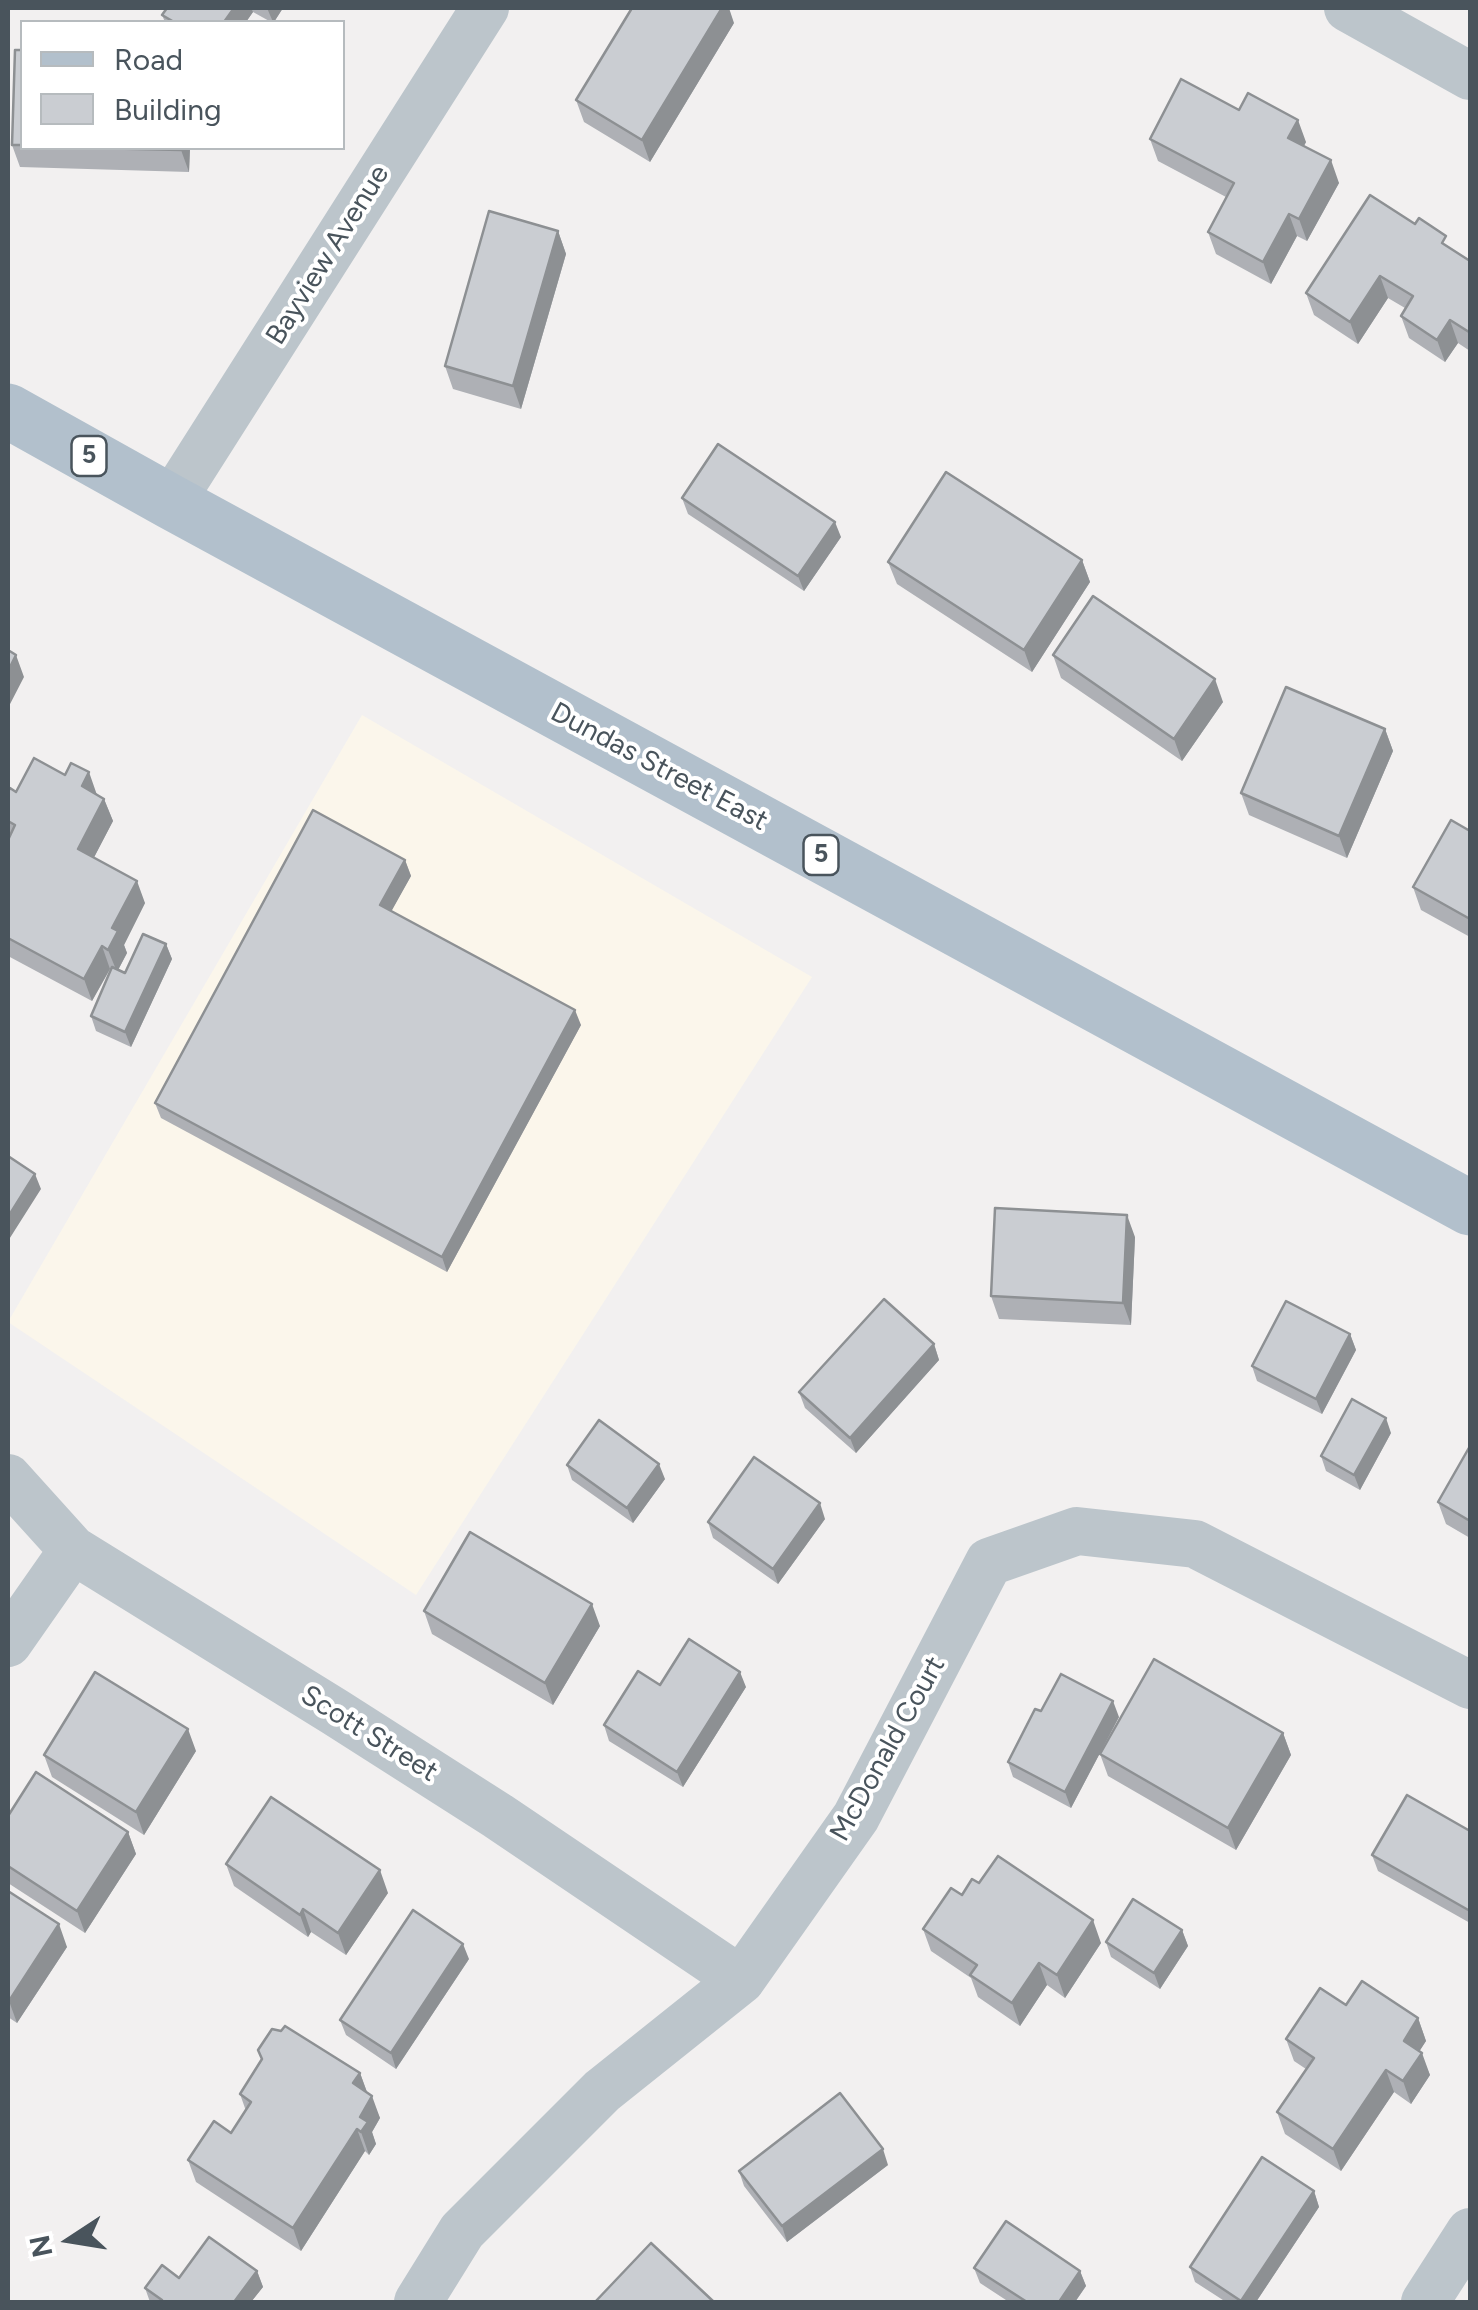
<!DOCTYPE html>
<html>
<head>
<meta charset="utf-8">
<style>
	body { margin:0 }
	#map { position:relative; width:1478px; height:2310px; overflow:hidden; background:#f2f0f0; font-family:Figtree,sans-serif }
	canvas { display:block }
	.frame { position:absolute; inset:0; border:10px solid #49545c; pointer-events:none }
	.legend { position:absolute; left:20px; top:20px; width:325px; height:130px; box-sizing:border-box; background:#fff; border:2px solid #b6bbbe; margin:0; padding:12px 18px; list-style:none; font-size:30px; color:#49545c }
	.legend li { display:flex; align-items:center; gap:20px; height:50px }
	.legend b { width:50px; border:2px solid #b6bbbe }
	.north { position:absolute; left:20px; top:2190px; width:100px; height:100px; -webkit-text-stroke:8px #fff; paint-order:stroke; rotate:258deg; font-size:28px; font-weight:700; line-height:40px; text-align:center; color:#49545c }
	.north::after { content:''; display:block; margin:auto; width:35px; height:45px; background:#49545c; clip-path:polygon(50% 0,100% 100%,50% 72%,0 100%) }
</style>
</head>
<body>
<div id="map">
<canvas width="1478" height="2310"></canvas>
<div class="frame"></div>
<ul class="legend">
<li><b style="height:12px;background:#b2c0cc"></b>Road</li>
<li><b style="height:28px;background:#cacdd2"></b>Building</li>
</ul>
<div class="north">N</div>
</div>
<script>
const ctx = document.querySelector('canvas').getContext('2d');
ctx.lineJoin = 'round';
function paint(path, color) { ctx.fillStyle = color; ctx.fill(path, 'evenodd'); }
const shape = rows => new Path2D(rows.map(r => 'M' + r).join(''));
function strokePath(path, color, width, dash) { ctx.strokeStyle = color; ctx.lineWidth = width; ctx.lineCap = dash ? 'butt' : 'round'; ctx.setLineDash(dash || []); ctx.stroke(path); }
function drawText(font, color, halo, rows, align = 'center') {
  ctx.font = font + ' Figtree,sans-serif'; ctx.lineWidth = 8; ctx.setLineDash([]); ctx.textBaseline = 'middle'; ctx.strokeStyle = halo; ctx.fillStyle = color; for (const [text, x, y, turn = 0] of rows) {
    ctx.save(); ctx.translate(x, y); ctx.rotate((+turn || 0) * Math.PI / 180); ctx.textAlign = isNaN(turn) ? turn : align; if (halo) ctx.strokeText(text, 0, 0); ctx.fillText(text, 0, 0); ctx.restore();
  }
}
paint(shape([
	[362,715,812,977,416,1595,8,1322]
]), '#fbf6eb');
strokePath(shape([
	[1348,8,1470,76],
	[171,502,485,8],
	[8,1478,73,1550,335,1712,498,1816,741,1980],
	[8,1643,73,1550],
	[418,2302,462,2231,602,2091,741,1980,856,1817,989,1562,1077,1531,1195,1544,1470,1685],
	[1425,2302,1470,2232]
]), '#bcc5cb', 48);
strokePath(shape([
	[8,411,171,502,1470,1208]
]), '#b2c0cc', 55);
paint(shape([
	[167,8,283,8,274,22,271,22,253,12,246,22,165,22,162,15],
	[734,23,650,162,584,122,576,100],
	[22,50,22,148,190,148,189,172,20,167,12,145],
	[1239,110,1306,142,1304,146,1339,183,1307,241,1297,236,1271,284,1216,254,1208,232,1226,197,1158,161,1150,139],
	[558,231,566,254,521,409,453,389,445,366],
	[1450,248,1470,261,1470,351,1458,343,1445,362,1409,338,1401,316,1405,308,1388,298,1358,344,1314,315,1306,293],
	[682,498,841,537,804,591,688,514],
	[1082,560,1090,582,1032,672,897,584,888,562],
	[1053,655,1223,702,1182,761,1061,678],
	[1385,729,1393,751,1347,858,1249,815,1241,793],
	[8,792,97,795,104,799,113,821,94,857,145,903,124,945,127,953,118,970,125,973,166,944,172,959,131,1047,96,1031,91,1016,111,969,110,969,92,1001,8,956,8,840,9,836,8,832],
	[1470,831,1470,937,1421,910,1413,887],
	[405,860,411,876,391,911,581,1025,447,1272,161,1118,155,1103],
	[1135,1237,1131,1325,999,1319,991,1296],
	[1350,1334,1356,1350,1322,1414,1257,1381,1252,1366],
	[934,1344,939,1360,856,1453,805,1408,799,1392],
	[1391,1433,1360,1490,1326,1471,1321,1456],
	[1470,1446,1470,1538,1446,1524,1438,1502],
	[567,1465,665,1479,633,1523,572,1480],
	[825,1519,778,1584,713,1538,708,1522],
	[424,1611,600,1626,553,1705,432,1634],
	[660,1685,746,1687,683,1787,609,1741,604,1725],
	[1041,1711,1119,1717,1071,1808,1013,1777,1008,1762],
	[1283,1733,1291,1755,1236,1850,1108,1776,1100,1754],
	[196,1751,144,1835,52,1777,44,1755],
	[8,1816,128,1832,136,1854,85,1933,8,1883],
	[1470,1831,1470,1923,1378,1871,1372,1855],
	[226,1864,388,1893,346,1955,311,1932,308,1937,234,1886],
	[8,1891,67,1947,17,2023,8,2017],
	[962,1895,1101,1943,1065,1998,1047,1985,1020,2026,978,1997,971,1978,931,1951,923,1929],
	[1182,1930,1188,1946,1160,1989,1111,1957,1106,1942],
	[469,1959,396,2069,346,2035,340,2020],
	[1418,2018,1426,2041,1419,2051,1430,2075,1411,2104,1394,2092,1341,2171,1285,2134,1277,2112,1306,2069,1294,2061,1286,2039],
	[258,2050,360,2073,367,2092,380,2118,372,2132,376,2144,369,2155,365,2151,301,2251,196,2182,188,2160,231,2133,246,2111,240,2094,262,2060],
	[888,2165,787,2242,744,2186,739,2171],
	[1314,2191,1319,2207,1256,2302,1226,2302,1195,2282,1190,2267],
	[974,2268,1080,2271,1086,2286,1075,2302,1009,2302,980,2283],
	[257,2271,263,2287,251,2302,150,2302,145,2288,179,2278]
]), '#aeb0b5');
paint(shape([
	[234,8,251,8,253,12,246,22,224,22],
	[267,8,283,8,274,22,273,22],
	[722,8,729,8,734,23,650,162,642,140],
	[1298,120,1306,142,1296,160,1288,138],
	[181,148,190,148,189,172,181,150],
	[1331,160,1339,183,1307,241,1299,219],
	[1289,214,1297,236,1271,284,1263,262],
	[558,231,566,254,521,409,513,386],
	[1380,276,1388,298,1358,344,1350,322],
	[1450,320,1458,343,1445,362,1437,340],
	[835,522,841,537,804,591,798,576],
	[1082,560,1090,582,1032,672,1024,650],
	[16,655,24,677,8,708,8,671],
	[1215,679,1223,702,1182,761,1174,739],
	[1385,729,1393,751,1347,858,1339,836],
	[89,772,97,795,82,786],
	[104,799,113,821,87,871,78,849],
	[405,860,411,876,386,921,380,905],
	[137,881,145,903,124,945,127,953,117,972,108,950,112,928],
	[166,944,172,959,131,1047,125,1032],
	[102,946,110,969,92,1001,84,979],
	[575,1010,581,1025,447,1272,442,1257],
	[35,1174,41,1189,8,1241,8,1217],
	[1127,1215,1135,1237,1131,1325,1123,1303],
	[1350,1334,1356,1350,1322,1414,1316,1399],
	[934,1344,939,1360,856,1453,850,1438],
	[1386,1418,1391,1433,1360,1490,1354,1475],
	[659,1464,665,1479,633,1523,627,1508],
	[820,1503,825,1519,778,1584,773,1569],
	[592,1604,600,1626,553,1705,545,1683],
	[740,1672,746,1687,683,1787,677,1772],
	[1113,1701,1119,1717,1071,1808,1065,1792],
	[188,1729,196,1751,144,1835,136,1812],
	[1283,1733,1291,1755,1236,1850,1228,1828],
	[128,1832,136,1854,85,1933,77,1911],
	[380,1870,388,1893,346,1955,338,1933],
	[303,1909,311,1932,308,1937,300,1915],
	[1093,1920,1101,1943,1065,1998,1057,1975],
	[59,1924,67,1947,17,2023,9,2001],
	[1182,1930,1188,1946,1160,1989,1154,1973],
	[463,1944,469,1959,396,2069,391,2053],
	[1039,1963,1047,1985,1020,2026,1012,2003],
	[1418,2018,1426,2041,1412,2063,1404,2041],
	[1422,2053,1430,2075,1411,2104,1403,2081],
	[1386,2070,1394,2092,1341,2171,1333,2149],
	[360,2073,368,2095,353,2083],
	[372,2096,380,2118,372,2132,376,2144,369,2155,361,2132,360,2117],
	[357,2129,365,2151,301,2251,293,2228],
	[883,2149,888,2165,787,2242,782,2226],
	[1314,2191,1319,2207,1256,2302,1242,2302,1241,2301],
	[257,2271,263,2287,251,2302,234,2302],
	[1080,2271,1086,2286,1075,2302,1059,2302]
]), '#8d9093');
const building = shape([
	[167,8,234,8,224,22,174,22,162,15,167,8],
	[632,8,722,8,642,140,576,100,632,8],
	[15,50,22,50,22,145,12,145,15,50],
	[1181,79,1239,110,1248,93,1298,120,1288,138,1331,160,1299,219,1289,214,1263,262,1208,232,1234,183,1150,139,1181,79],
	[91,148,181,148,181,150,91,148],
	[1370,195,1415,224,1419,218,1446,236,1442,243,1470,261,1470,329,1469,332,1450,320,1437,340,1401,316,1413,296,1380,276,1350,322,1306,293,1370,195],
	[489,211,558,231,513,386,445,366,489,211],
	[718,444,835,522,798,576,682,498,718,444],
	[946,472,1082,560,1024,650,888,562,946,472],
	[1093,596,1215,679,1174,739,1053,655,1093,596],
	[8,650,16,655,8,671,8,650],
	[1286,687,1385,729,1339,836,1241,793,1286,687],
	[34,758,65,775,71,763,89,772,82,786,104,799,78,849,137,881,112,928,118,931,108,950,102,946,84,979,8,938,8,840,15,825,8,821,8,792,10,788,16,792,34,758],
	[313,810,405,860,380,905,575,1010,442,1257,155,1103,313,810],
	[1451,820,1470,831,1470,919,1413,887,1451,820],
	[143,934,166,944,125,1032,91,1016,112,967,125,973,143,934],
	[8,1156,35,1174,8,1217,8,1156],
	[995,1208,1127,1215,1123,1303,991,1296,995,1208],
	[884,1299,934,1344,850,1438,799,1392,884,1299],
	[1286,1301,1350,1334,1316,1399,1252,1366,1286,1301],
	[1352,1399,1386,1418,1354,1475,1321,1456,1352,1399],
	[599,1420,659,1464,627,1508,567,1465,599,1420],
	[1470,1446,1470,1521,1438,1502,1470,1446],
	[754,1457,820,1503,773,1569,708,1522,754,1457],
	[470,1532,592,1604,545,1683,424,1611,470,1532],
	[689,1639,740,1672,677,1772,604,1725,638,1671,660,1685,689,1639],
	[1154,1659,1283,1733,1228,1828,1100,1754,1154,1659],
	[95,1672,188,1729,136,1812,44,1755,95,1672],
	[1061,1674,1113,1701,1065,1792,1008,1762,1035,1709,1041,1711,1061,1674],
	[36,1772,128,1832,77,1911,8,1866,8,1816,36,1772],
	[1407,1795,1470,1831,1470,1911,1372,1855,1407,1795],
	[271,1797,380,1870,338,1933,303,1909,300,1915,226,1864,271,1797],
	[998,1856,1093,1920,1057,1975,1039,1963,1012,2003,970,1975,977,1965,923,1929,951,1888,962,1895,972,1879,979,1883,998,1856],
	[8,1891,59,1924,9,2001,8,2000,8,1891],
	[1133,1899,1182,1930,1154,1973,1106,1942,1133,1899],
	[413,1910,463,1944,391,2053,340,2020,413,1910],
	[1362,1981,1418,2018,1404,2041,1422,2053,1403,2081,1386,2070,1333,2149,1277,2112,1314,2058,1286,2039,1320,1988,1346,2005,1362,1981],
	[285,2026,360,2073,353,2083,372,2096,360,2117,368,2122,361,2132,357,2129,293,2228,188,2160,214,2121,231,2133,251,2102,240,2094,262,2059,258,2050,272,2029,281,2031,285,2026],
	[840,2093,883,2149,782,2226,739,2171,840,2093],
	[1262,2157,1314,2191,1241,2301,1190,2267,1262,2157],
	[1006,2221,1080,2271,1059,2302,1027,2302,974,2268,1006,2221],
	[209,2237,257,2271,234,2302,160,2302,162,2300,145,2288,162,2265,179,2278,209,2237],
	[651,2243,714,2302,595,2302,651,2243]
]);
paint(building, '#cacdd2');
strokePath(building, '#8d9093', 2.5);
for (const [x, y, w] of [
	[89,456,35],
	[821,855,35]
]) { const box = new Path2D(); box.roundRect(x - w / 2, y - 20, w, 40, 8); ctx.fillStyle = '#fff'; ctx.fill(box); strokePath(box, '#49545c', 2.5); }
drawText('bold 25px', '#49545c', null, [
	["5",89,456],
	["5",821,855]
]);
drawText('28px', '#49545c', '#fff', [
	["Bayview Avenue",328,255,-58],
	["Dundas Street East",659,767,28],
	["Scott Street",369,1734,32],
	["McDonald Court",888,1749,-61]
]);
</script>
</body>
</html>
